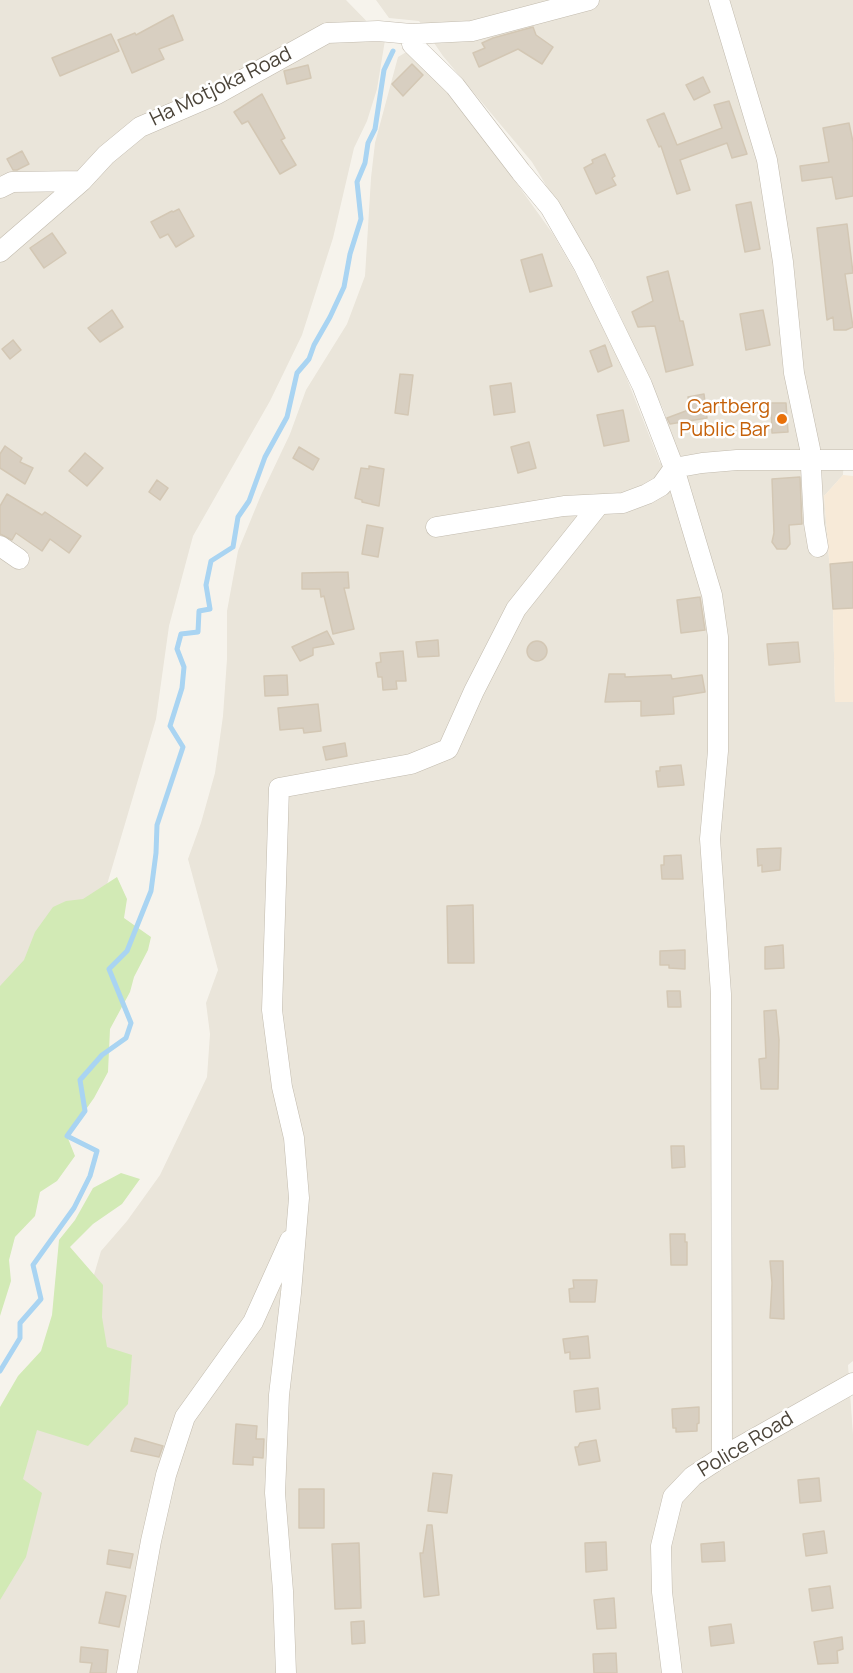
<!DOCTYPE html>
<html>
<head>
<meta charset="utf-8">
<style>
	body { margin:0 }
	canvas { display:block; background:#f6f3ec }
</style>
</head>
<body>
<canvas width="853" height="1673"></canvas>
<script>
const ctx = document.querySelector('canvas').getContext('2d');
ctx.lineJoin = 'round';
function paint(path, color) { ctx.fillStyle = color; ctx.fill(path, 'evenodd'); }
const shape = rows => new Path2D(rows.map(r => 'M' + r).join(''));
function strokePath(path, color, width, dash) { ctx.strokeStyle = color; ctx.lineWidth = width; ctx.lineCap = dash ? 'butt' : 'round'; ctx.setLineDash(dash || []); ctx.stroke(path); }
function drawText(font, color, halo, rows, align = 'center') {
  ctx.font = font + ' Manrope,sans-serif'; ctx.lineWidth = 5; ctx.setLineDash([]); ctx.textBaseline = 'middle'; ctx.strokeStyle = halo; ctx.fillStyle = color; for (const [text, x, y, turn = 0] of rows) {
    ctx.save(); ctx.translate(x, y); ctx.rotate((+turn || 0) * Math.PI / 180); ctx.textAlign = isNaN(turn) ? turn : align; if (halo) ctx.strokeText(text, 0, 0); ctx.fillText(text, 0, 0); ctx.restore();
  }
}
paint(shape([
	[0,0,346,0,385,40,377,89,367,121,354,148,333,238,302,335,270,401,193,536,169,626,156,719,98,915,0,1089],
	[376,0,853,0,853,451,844,452,843,475,824,496,833,609,835,702,853,702,853,1361,848,1365,853,1435,853,1673,0,1673,0,1507,80,1322,101,1251,127,1221,160,1175,207,1077,210,1034,206,1003,218,970,188,859,201,823,215,773,223,716,227,659,227,611,238,551,261,495,290,434,306,390,347,324,365,276,371,178,375,143,398,57,408,51,462,107,553,234,607,328,660,463,676,458,664,411,604,281,532,162,443,56,419,21,389,18]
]), '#eae5da');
paint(shape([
	[843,475,853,476,853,702,835,702,833,609,824,496]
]), '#f7ead8');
paint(shape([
	[117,877,127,899,124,918,151,937,148,950,134,977,130,992,110,1029,108,1072,94,1098,67,1136,75,1156,57,1181,40,1192,35,1216,15,1237,9,1260,11,1281,0,1316,0,986,24,960,35,932,53,907,66,901,83,899],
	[121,1173,140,1179,122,1204,93,1224,70,1247,103,1285,102,1317,107,1347,132,1355,128,1404,88,1446,37,1430,23,1479,42,1493,26,1557,0,1600,0,1407,18,1376,41,1351,52,1315,59,1240,75,1220,93,1188]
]), '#d2eab5');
strokePath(shape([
	[0,1371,20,1338,20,1323,41,1299,33,1265,74,1208,90,1176,97,1151,67,1136,85,1111,80,1080,102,1055,126,1038,131,1023,109,969,127,951,151,891,156,853,157,825,183,747,170,726,182,688,184,667,177,649,181,634,198,632,199,611,210,609,206,585,211,561,233,547,238,517,249,501,265,457,287,417,297,373,309,359,314,345,330,317,344,287,350,254,361,219,357,182,365,163,368,143,375,129,384,70,393,51]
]), '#a9d4f2', 5);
const building = shape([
	[173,15,183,40,159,49,164,59,132,73,118,40,135,33,136,35,173,15],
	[533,27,536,35,553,47,542,64,518,49,479,67,473,53,485,48,482,43,493,38,533,27],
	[111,34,119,51,60,76,52,58,111,34],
	[412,64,423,75,403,96,392,84,412,64],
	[308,65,311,78,287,84,284,71,308,65],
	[703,77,710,92,694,100,686,85,703,77],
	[262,94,285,138,281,140,296,165,280,174,248,121,242,124,234,112,262,94],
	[729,101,747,154,732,158,727,143,680,160,690,190,677,194,661,146,659,147,647,120,664,113,677,145,722,128,714,105,729,101],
	[849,123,853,142,853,196,836,199,832,177,802,181,800,166,829,162,823,128,849,123],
	[22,151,29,164,17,170,13,170,7,159,22,151],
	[605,154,615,176,612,178,616,185,596,194,584,168,593,163,592,160,605,154],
	[751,202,760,249,745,252,736,205,751,202],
	[179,209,194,236,176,247,168,234,160,238,151,222,172,211,173,212,179,209],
	[847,224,853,273,845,274,853,327,846,330,834,330,833,317,827,320,817,228,847,224],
	[52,233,66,253,44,268,30,248,52,233],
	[542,254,552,286,530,292,521,260,542,254],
	[668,271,680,321,683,321,693,365,666,372,655,326,638,327,632,312,653,301,647,277,668,271],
	[112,310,123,327,100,342,88,328,112,310],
	[763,310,770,345,746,350,740,314,763,310],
	[13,340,21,350,10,359,2,349,13,340],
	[605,345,612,366,598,372,590,351,605,345],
	[400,374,413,375,408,415,395,413,400,374],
	[511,383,515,412,494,415,490,386,511,383],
	[704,394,707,418,670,424,667,418,691,409,688,397,704,394],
	[771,403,786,403,788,432,772,433,771,403],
	[623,410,629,441,604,446,597,415,623,410],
	[529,442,536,468,518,473,511,447,529,442],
	[5,446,22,458,20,462,33,468,25,484,0,468,0,454,5,446],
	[299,447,319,459,313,470,293,458,299,447],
	[85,453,103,468,87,486,69,471,85,453],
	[369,466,384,469,379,506,362,502,362,500,355,498,361,468,369,469,369,466],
	[800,477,802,524,789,525,790,544,786,549,777,549,772,542,774,533,772,479,800,477],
	[157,480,168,488,160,500,149,492,157,480],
	[7,494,42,515,45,512,81,536,69,553,50,539,42,551,16,533,12,540,0,534,0,506,7,494],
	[367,525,383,528,378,557,362,554,367,525],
	[853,562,853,608,833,609,830,564,853,562],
	[348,572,349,588,344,588,354,629,333,634,324,596,321,597,320,589,302,589,302,573,348,572],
	[700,597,705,630,681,633,677,600,700,597],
	[327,631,334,644,313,648,313,655,300,661,292,647,327,631],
	[438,640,439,656,418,657,416,642,438,640],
	'527 651a10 10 0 1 1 20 0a10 10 0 1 1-20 0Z',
	[798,642,800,662,769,665,767,644,798,642],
	[403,651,406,681,396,681,397,689,383,690,382,677,378,677,376,663,381,662,380,653,403,651],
	[609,674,625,674,625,677,671,675,672,679,702,675,705,692,673,697,674,714,641,716,641,701,605,702,609,674],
	[287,675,288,695,265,696,264,676,287,675],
	[318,704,321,731,304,733,303,728,280,730,278,708,318,704],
	[345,743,347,756,326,760,323,747,345,743],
	[681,765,684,785,658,787,656,771,660,771,660,767,681,765],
	[781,848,780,870,762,872,762,865,758,866,757,849,781,848],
	[681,855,683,879,662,879,661,865,664,865,664,856,681,855],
	[473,905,474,963,448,963,447,906,473,905],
	[783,945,784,968,765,969,765,947,783,945],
	[685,950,685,969,669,968,669,965,660,965,660,951,685,950],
	[667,991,680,991,681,1007,668,1007,667,991],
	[776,1010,779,1040,778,1089,761,1089,759,1059,766,1058,764,1011,776,1010],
	[671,1146,684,1146,685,1167,672,1168,671,1146],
	[670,1234,685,1234,685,1242,687,1242,687,1265,671,1265,670,1234],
	[770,1261,783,1261,784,1319,770,1318,772,1283,770,1261],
	[573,1280,597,1280,595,1302,570,1302,569,1289,574,1288,573,1280],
	[588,1336,590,1358,570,1359,570,1352,565,1353,563,1339,588,1336],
	[598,1388,600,1409,576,1412,574,1391,598,1388],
	[699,1407,699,1423,697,1424,697,1431,676,1432,676,1428,673,1428,672,1409,699,1407],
	[236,1424,257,1426,256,1439,264,1439,263,1458,253,1457,253,1465,233,1464,236,1424],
	[135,1438,163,1446,159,1457,131,1451,135,1438],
	[596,1440,600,1461,579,1465,575,1447,578,1447,580,1443,596,1440],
	[433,1473,452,1475,447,1513,428,1511,433,1473],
	[819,1478,821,1501,800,1503,798,1480,819,1478],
	[299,1489,324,1489,324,1528,299,1528,299,1489],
	[427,1525,432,1525,439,1595,424,1597,420,1553,423,1553,427,1525],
	[824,1531,827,1553,806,1556,803,1534,824,1531],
	[606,1542,607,1570,586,1572,585,1543,606,1542],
	[724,1542,725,1561,702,1562,701,1544,724,1542],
	[359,1543,361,1608,335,1609,332,1544,359,1543],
	[109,1550,133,1554,130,1568,107,1564,109,1550],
	[830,1586,833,1608,812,1611,809,1589,830,1586],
	[106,1592,126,1596,119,1627,99,1623,106,1592],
	[614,1598,616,1628,597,1629,594,1600,614,1598],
	[364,1621,365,1643,352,1644,351,1622,364,1621],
	[731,1624,734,1643,711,1646,709,1627,731,1624],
	[842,1637,843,1649,837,1651,838,1663,818,1664,814,1642,842,1637],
	[81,1647,108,1650,106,1673,90,1673,92,1663,80,1662,81,1647],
	[616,1653,617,1673,594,1673,593,1654,616,1653]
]);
paint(building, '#d8cfc1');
strokePath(building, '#d3c7b4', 1.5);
const street = shape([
	[719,0,767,160,783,262,794,373,810,449,814,523,818,547],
	[411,34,412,44,455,86,521,172,550,207,584,266,642,385,674,468,712,595,718,637,718,751,710,839,721,994,722,1457],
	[0,188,12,182,82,181],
	[0,252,82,181,106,155,140,127,217,94,327,33,378,31,411,34,472,31,589,0],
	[436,527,564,506,623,503,647,494,661,486,674,468,702,463,737,460,853,460],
	[0,546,19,559],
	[127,1673,151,1541,166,1475,185,1417,253,1322,290,1240],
	[286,1673,283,1591,275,1493,279,1395,291,1293,299,1198,294,1138,282,1087,272,1010,279,788,411,764,448,749,474,691,516,609,598,506],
	[672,1673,662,1592,661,1546,673,1497,693,1476,722,1457,853,1383]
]);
strokePath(street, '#c2bbae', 21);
strokePath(street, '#fff', 20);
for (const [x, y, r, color] of [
	[782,419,6,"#e8710a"]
]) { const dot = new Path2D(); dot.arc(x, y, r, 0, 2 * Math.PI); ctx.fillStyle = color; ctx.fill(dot); strokePath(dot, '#fff', 2); }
drawText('20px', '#4b4439', '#fff', [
	["Ha Motjoka Road",221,87,-26],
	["Police Road",746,1445,-31]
]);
drawText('20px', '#c56008', '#fff', [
	["Cartberg",770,407],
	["Public Bar",770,430]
], 'right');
</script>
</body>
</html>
